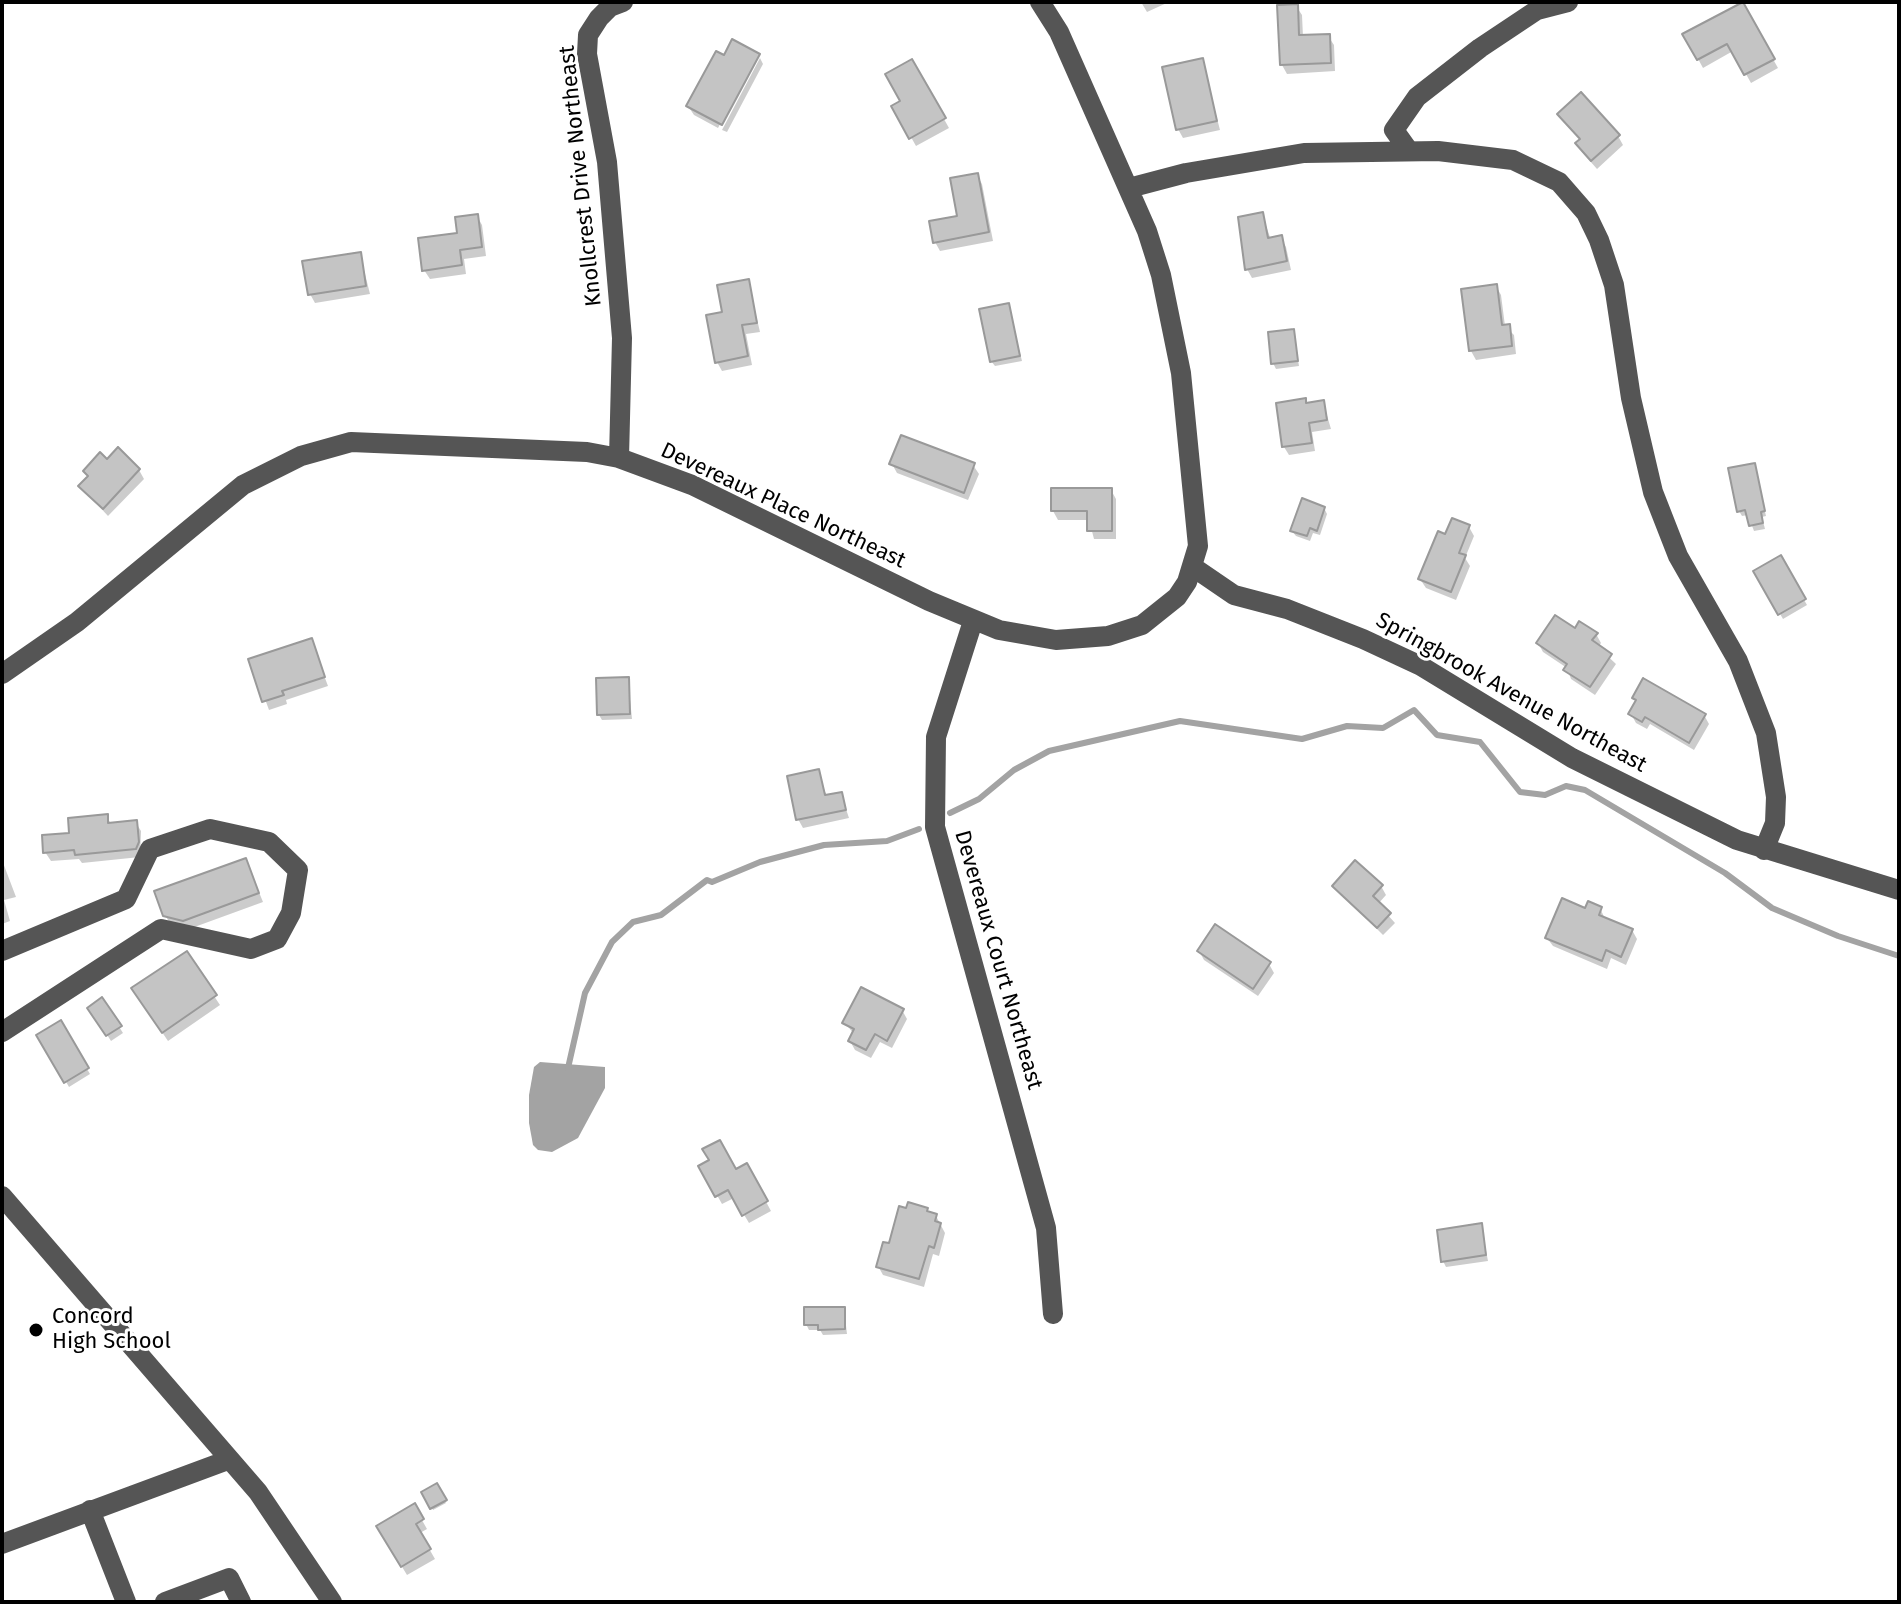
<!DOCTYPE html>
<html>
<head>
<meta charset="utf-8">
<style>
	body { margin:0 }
	#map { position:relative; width:1901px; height:1604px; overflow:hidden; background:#fff; font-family:"Fira Sans",sans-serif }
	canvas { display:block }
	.frame { position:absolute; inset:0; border:4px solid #000; pointer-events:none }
</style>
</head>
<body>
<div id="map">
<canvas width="1901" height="1604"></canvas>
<div class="frame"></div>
</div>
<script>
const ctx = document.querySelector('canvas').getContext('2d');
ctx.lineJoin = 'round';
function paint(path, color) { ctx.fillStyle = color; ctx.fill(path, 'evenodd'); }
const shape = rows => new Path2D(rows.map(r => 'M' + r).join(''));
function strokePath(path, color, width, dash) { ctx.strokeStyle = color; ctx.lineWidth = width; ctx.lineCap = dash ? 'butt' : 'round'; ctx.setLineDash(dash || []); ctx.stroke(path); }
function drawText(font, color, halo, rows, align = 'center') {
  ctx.font = font + ' "Fira Sans",sans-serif'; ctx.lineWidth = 6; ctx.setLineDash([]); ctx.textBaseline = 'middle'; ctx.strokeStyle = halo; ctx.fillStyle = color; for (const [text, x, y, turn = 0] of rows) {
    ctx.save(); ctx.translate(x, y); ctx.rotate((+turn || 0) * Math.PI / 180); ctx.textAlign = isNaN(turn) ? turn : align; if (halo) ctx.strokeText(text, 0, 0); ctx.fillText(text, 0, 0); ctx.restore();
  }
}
paint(shape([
	[540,1062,605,1067,605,1088,578,1138,552,1152,538,1150,533,1145,529,1123,529,1095,534,1067]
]), '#a3a3a3');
paint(shape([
	[1141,2,1169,2,1147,12],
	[1742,4,1778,68,1751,83,1733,51,1703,68,1685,35],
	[1296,6,1302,15,1303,37,1328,36,1334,45,1335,71,1287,74,1282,65],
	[758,55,718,128,694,115,688,106,725,57],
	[760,58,763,64,727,132,722,130],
	[1202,60,1220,130,1183,138,1178,129],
	[912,62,949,128,916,146,894,107,902,102],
	[1560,114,1618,136,1623,145,1597,169,1582,152,1577,144,1581,140],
	[977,175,982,184,993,241,940,251,935,242,960,217],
	[1262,214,1271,240,1281,238,1286,247,1291,270,1252,278,1247,269],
	[477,216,482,225,486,256,464,259,466,274,430,279,424,270],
	[360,254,370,294,315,303,310,294],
	[748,281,760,332,746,334,752,365,722,371,717,362,724,313],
	[1496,286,1501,295,1505,326,1514,335,1516,354,1476,360,1471,351],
	[1008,305,1022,361,995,366,991,361],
	[1293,331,1299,366,1276,369,1273,363],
	[1305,400,1307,405,1323,402,1331,429,1312,432,1315,451,1289,455,1284,447],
	[107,462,139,470,144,479,108,516,81,487],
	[892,464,973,465,979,474,968,500,897,473],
	[1754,465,1766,516,1762,517,1765,529,1754,531,1748,515,1742,516,1739,511],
	[1111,490,1116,499,1116,539,1094,539,1089,520,1058,520,1053,511],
	[1324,508,1327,514,1320,535,1313,533,1310,541,1296,536,1292,531],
	[1469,527,1474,536,1465,558,1470,566,1456,600,1426,588,1420,579,1447,537],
	[1780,558,1807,605,1783,619,1756,572],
	[1575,631,1596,634,1601,643,1598,647,1616,664,1595,695,1571,679,1567,668,1543,652,1538,643],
	[311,641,328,686,286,700,287,704,269,710,251,661],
	[628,679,632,719,602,720,599,715],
	[1634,698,1704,715,1709,724,1694,750,1650,724,1647,729,1636,723,1631,714,1637,703],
	[818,772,827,797,841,794,849,818,803,828,798,819],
	[106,816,112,825,136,823,141,831,140,857,82,863,79,859,51,861,45,852],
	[2,860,16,897,4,900,10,921,2,924],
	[246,860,263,902,189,929,171,925,165,915],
	[1334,886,1381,886,1386,895,1378,904,1395,923,1383,935],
	[1600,908,1605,919,1632,930,1637,939,1626,965,1611,958,1607,969,1553,946,1547,938,1586,910],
	[1199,951,1269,964,1274,973,1258,996,1204,960],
	[186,954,220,1005,168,1041,139,998],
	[102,1000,123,1033,111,1041,90,1008],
	[902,1010,907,1019,892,1048,880,1042,871,1058,855,1050,850,1041,854,1034,845,1023],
	[60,1023,90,1074,69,1087,39,1035],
	[747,1166,771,1211,749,1223,734,1198,722,1204,701,1167,736,1172],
	[929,1214,936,1216,945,1233,939,1256,933,1254,924,1287,883,1275,878,1266,890,1246],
	[1481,1225,1488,1261,1446,1267,1443,1261],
	[844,1309,847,1334,823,1335,820,1330,809,1330,806,1324],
	[437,1486,446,1503,433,1510,424,1493],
	[414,1506,427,1529,420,1533,435,1559,407,1575,378,1527]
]), '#0003');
strokePath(shape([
	[950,813,979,799,1014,770,1049,751,1180,721,1302,739,1347,726,1383,728,1414,710,1437,735,1480,742,1520,792,1545,795,1566,786,1585,790,1725,873,1772,908,1838,936,1899,956],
	[568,1068,585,993,612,942,633,922,661,915,707,880,712,882,760,862,824,845,887,841,919,829]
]), '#a3a3a3', 6);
const building = shape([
	[1743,2,1775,59,1744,75,1727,44,1697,60,1682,34,1743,2],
	[1298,4,1299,35,1330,34,1331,63,1280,65,1277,5,1298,4],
	[732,39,760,54,722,125,686,106,716,51,724,55,732,39],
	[1203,58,1217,121,1176,130,1162,67,1203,58],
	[912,59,946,118,909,139,891,106,900,101,885,74,912,59],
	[1581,92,1620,135,1591,161,1575,143,1580,139,1557,114,1581,92],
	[978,173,989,232,933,243,929,221,957,216,950,178,978,173],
	[1263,212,1268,238,1282,235,1287,261,1245,270,1238,217,1263,212],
	[478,214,482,247,460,250,462,265,422,271,418,238,457,233,455,217,478,214],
	[361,252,366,286,308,295,302,261,361,252],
	[749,279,757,323,742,325,748,356,715,363,706,315,722,312,717,285,749,279],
	[1497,284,1502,325,1510,324,1512,346,1469,351,1461,289,1497,284],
	[1009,303,1020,356,990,362,979,309,1009,303],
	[1294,329,1298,361,1271,364,1268,332,1294,329],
	[1306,398,1306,403,1324,400,1327,420,1309,423,1312,443,1282,447,1276,403,1306,398],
	[901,435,975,463,964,493,889,464,901,435],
	[118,447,140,469,103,509,78,486,88,476,83,471,100,452,107,459,118,447],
	[1755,463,1765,511,1761,512,1763,523,1749,526,1745,510,1737,512,1728,468,1755,463],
	[1051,488,1112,488,1112,531,1087,531,1087,511,1051,511,1051,488],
	[1302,498,1325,507,1317,531,1310,528,1307,536,1290,531,1302,498],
	[1452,518,1470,525,1459,553,1466,555,1451,592,1418,579,1438,531,1445,534,1452,518],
	[1781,555,1806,599,1778,615,1753,571,1781,555],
	[1555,615,1575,628,1579,621,1598,633,1592,640,1612,654,1590,687,1563,670,1567,664,1536,643,1555,615],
	[312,638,325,677,282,691,284,695,262,702,248,659,312,638],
	[629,677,630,714,597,715,596,678,629,677],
	[1643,678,1706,714,1689,743,1645,717,1642,722,1628,714,1636,700,1632,698,1643,678],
	[819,769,825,795,842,792,846,810,796,820,787,776,819,769],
	[108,814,108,823,137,820,139,842,136,849,75,855,74,850,43,853,42,835,69,833,68,818,108,814],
	[246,858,259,893,183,921,163,916,154,891,246,858],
	[1355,860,1383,885,1373,896,1391,913,1377,928,1332,886,1355,860],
	[1562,898,1585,908,1588,901,1602,907,1599,915,1633,929,1621,957,1606,950,1602,961,1545,938,1562,898],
	[1215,924,1271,962,1253,989,1197,951,1215,924],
	[187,951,217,995,162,1033,131,988,187,951],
	[861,987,904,1009,887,1041,875,1034,866,1050,848,1041,854,1029,842,1023,861,987],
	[102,997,122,1026,106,1036,87,1008,102,997],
	[61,1020,89,1068,64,1083,36,1035,61,1020],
	[720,1140,736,1169,747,1163,768,1201,742,1216,728,1190,715,1197,698,1166,709,1160,702,1149,720,1140],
	[908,1202,928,1208,927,1211,937,1214,935,1221,941,1223,934,1248,929,1246,919,1279,876,1267,883,1242,889,1243,899,1206,906,1208,908,1202],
	[1482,1223,1486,1255,1441,1262,1437,1230,1482,1223],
	[804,1307,845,1307,845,1329,818,1330,818,1325,804,1325,804,1307],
	[437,1483,447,1500,430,1509,421,1492,437,1483],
	[415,1503,424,1519,416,1524,431,1549,401,1567,376,1526,415,1503]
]);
paint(building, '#c4c4c4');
strokePath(building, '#999', 2);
strokePath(shape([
	[1409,151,1394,130,1417,97,1480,48,1537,10,1568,2],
	[1129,188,1186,173,1304,153,1438,151,1513,160,1559,182,1586,213,1599,240,1614,285,1631,398,1653,492,1678,556,1738,661,1766,733,1776,797,1775,823,1764,850],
	[619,458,622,338,607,162,587,54,588,35,599,18,610,7,623,2],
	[1193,567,1234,595,1287,609,1363,639,1421,666,1572,758,1737,840,1899,890],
	[973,621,936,737,935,827,1046,1228,1053,1314],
	[2,674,77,622,243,485,301,456,351,442,587,452,619,458,692,485,929,601,999,630,1056,640,1108,636,1142,625,1177,597,1187,582,1198,546,1181,373,1161,275,1147,231,1059,32,1040,2],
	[2,951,126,899,150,849,210,829,269,842,298,870,291,913,277,939,251,949,161,929,2,1032],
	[2,1196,258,1492,332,1602],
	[90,1510,126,1602],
	[2,1544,228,1460],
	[165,1602,229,1578,241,1602]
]), '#555', 20);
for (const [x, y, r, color] of [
	[36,1330,8,"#000"]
]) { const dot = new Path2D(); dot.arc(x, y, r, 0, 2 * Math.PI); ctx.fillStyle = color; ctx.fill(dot); strokePath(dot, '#fff', 3); }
drawText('22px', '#000', '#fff', [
	["Knollcrest Drive Northeast",581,176,-96],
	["Devereaux Place Northeast",783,506,25],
	["Springbrook Avenue Northeast",1511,693,29],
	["Devereaux Court Northeast",998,960,74]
]);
drawText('22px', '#000', '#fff', [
	["Concord",52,1317],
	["High School",52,1342]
], 'left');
</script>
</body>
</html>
